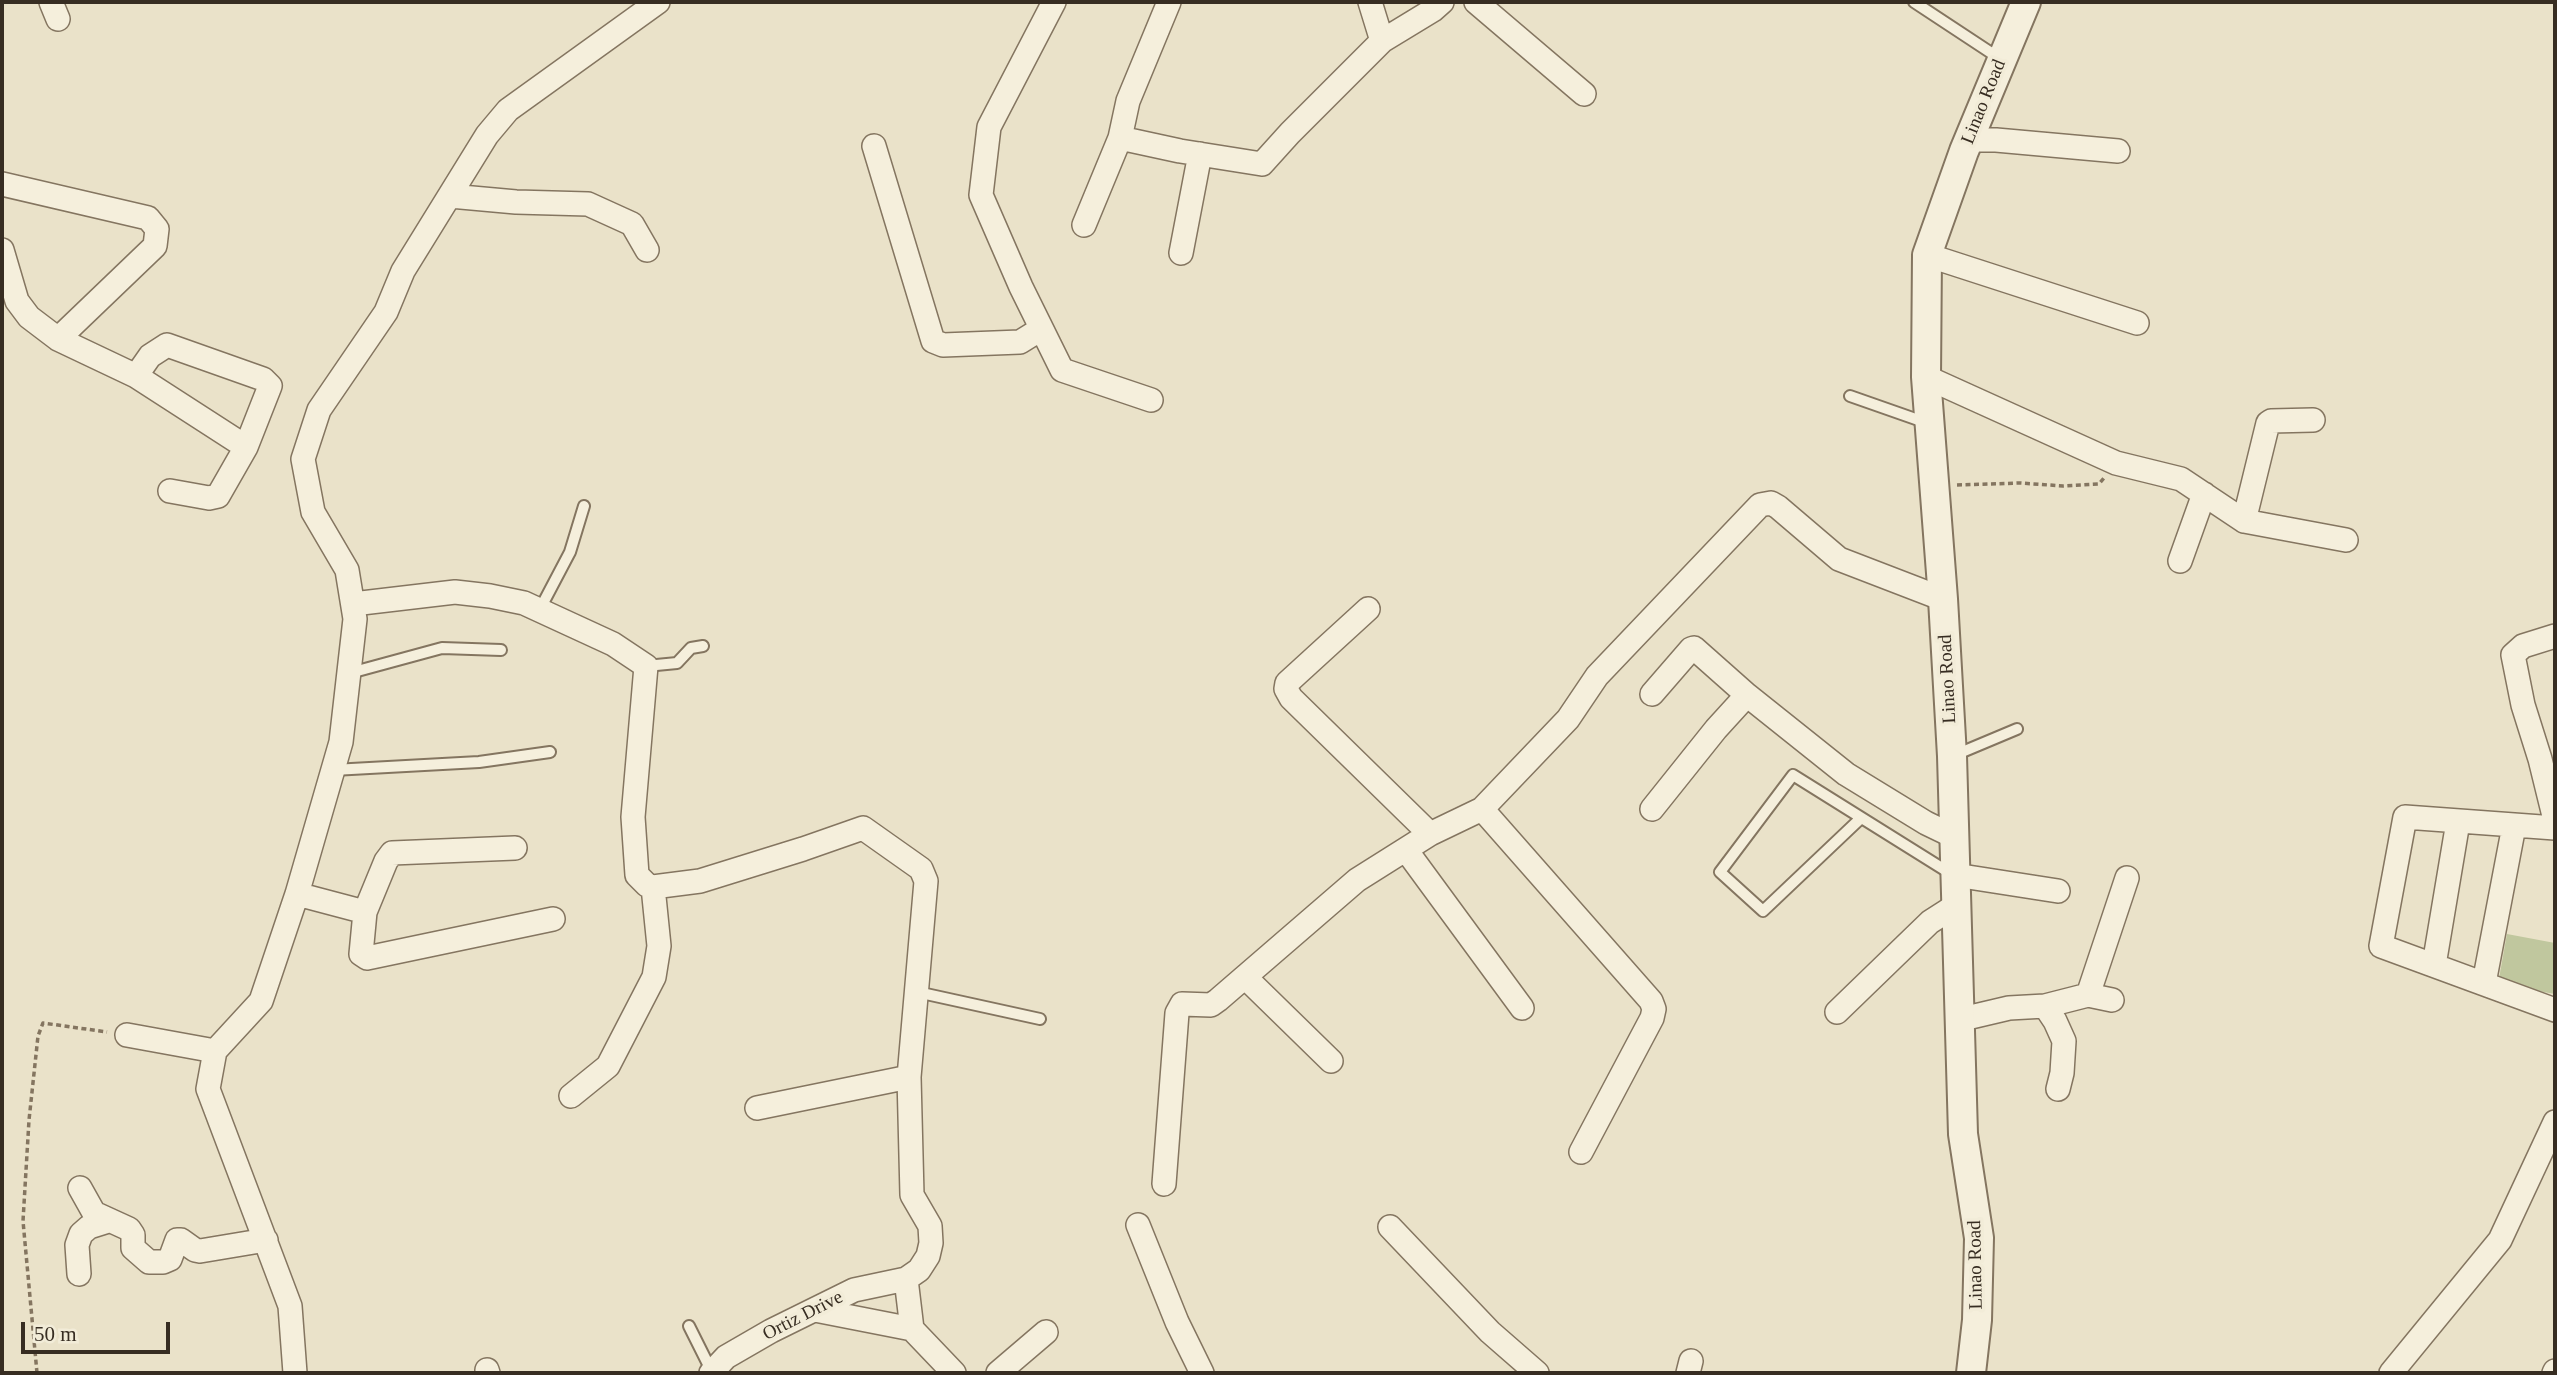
<!DOCTYPE html>
<html>
<head>
<meta charset="utf-8">
<style>
	body { margin:0 }
	#map { position:relative; width:2557px; height:1375px; overflow:hidden; background:#eae2c9; font-family:Georgia,serif }
	canvas { display:block }
	.frame { position:absolute; inset:0; border:4px solid #372d22; pointer-events:none }
	.scale { position:absolute; left:21px; top:1322px; width:149px; height:32px; box-sizing:border-box; border:4px solid #372d22; border-top:0; padding-left:9px; font-size:21px; line-height:24px; white-space:nowrap; color:#372d22; -webkit-text-stroke:5px #f2ecd8; paint-order:stroke }
</style>
</head>
<body>
<div id="map">
<canvas width="2557" height="1375"></canvas>
<div class="frame"></div>
<div class="scale">50 m</div>
</div>
<script>
const ctx = document.querySelector('canvas').getContext('2d');
ctx.lineJoin = 'round';
function paint(path, color) { ctx.fillStyle = color; ctx.fill(path, 'evenodd'); }
const shape = rows => new Path2D(rows.map(r => 'M' + r).join(''));
function strokePath(path, color, width, dash) { ctx.strokeStyle = color; ctx.lineWidth = width; ctx.lineCap = dash ? 'butt' : 'round'; ctx.setLineDash(dash || []); ctx.stroke(path); }
function drawText(font, color, halo, rows, align = 'center') {
  ctx.font = font + ' Georgia,serif'; ctx.lineWidth = 7; ctx.setLineDash([]); ctx.textBaseline = 'middle'; ctx.strokeStyle = halo; ctx.fillStyle = color; for (const [text, x, y, turn = 0] of rows) {
    ctx.save(); ctx.translate(x, y); ctx.rotate((+turn || 0) * Math.PI / 180); ctx.textAlign = isNaN(turn) ? turn : align; if (halo) ctx.strokeText(text, 0, 0); ctx.fillText(text, 0, 0); ctx.restore();
  }
}
paint(shape([
	[2507,934,2555,943,2555,994,2498,984]
]), '#c0c79e');
const service = shape([
	[1914,2,2002,60],
	[1850,396,1927,423],
	[540,609,570,552,584,506],
	[646,666,677,663,691,648,703,646],
	[350,673,442,648,501,650],
	[1955,755,2017,729],
	[333,770,479,762,550,752],
	[1860,819,1763,911,1720,872,1793,775,1953,875],
	[917,992,1040,1019],
	[689,1326,712,1372]
]);
const minor = shape([
	[51,2,58,19],
	[1054,2,989,127,981,195,1021,287,1062,370,1151,400],
	[1476,2,1584,94],
	[1382,41,1433,10,1442,2],
	[1120,138,1180,151,1262,164,1290,133,1382,41,1370,2],
	[1968,140,1996,140,2118,151],
	[874,146,933,341,943,345,1020,342,1041,329],
	[2,184,148,218,157,229,155,246,58,339],
	[450,196,516,202,588,204,632,224,647,250],
	[1084,225,1120,138,1128,101,1169,2],
	[2,250,17,301,29,317,58,339,136,376,246,447],
	[1181,253,1200,154],
	[1927,255,2137,323],
	[136,376,150,356,167,345,263,379,270,386,246,447,218,496,209,498,170,491],
	[1926,377,2116,463,2181,479,2244,521,2346,540],
	[2244,521,2268,423,2271,421,2313,420],
	[2180,561,2204,494],
	[353,604,455,592,490,596,524,603,613,644,646,666,633,817,637,875,647,885,653,887,700,881,803,849,863,828,921,869,926,881,909,1077,757,1108],
	[1368,609,1287,683,1286,689,1291,698,1430,834],
	[2555,636,2523,646,2513,655,2523,705,2540,759,2555,820],
	[1652,694,1691,649,1694,648,1747,695],
	[1482,809,1651,1001,1654,1009,1652,1018,1581,1152],
	[1652,809,1716,729,1747,695,1846,774,1926,823,1955,837],
	[2555,828,2405,817,2381,946,2555,1010],
	[515,848,392,853,386,861,365,912,361,954,367,958,553,919],
	[1406,850,1522,1008],
	[1956,877,1968,877,2058,891],
	[297,894,365,912],
	[2434,965,2458,822],
	[1245,977,1331,1061],
	[2484,983,2514,826],
	[2088,995,2127,878],
	[2045,1006,2055,1021,2064,1041,2062,1073,2058,1089],
	[1837,1012,1930,922,1955,906],
	[1958,1020,2009,1008,2045,1006,2088,995,2112,1000],
	[127,1035,215,1051],
	[571,1096,608,1066,654,977,659,946,653,887],
	[1164,1184,1177,1013,1182,1004,1211,1005,1218,1000,1357,880,1430,834,1482,809,1568,719,1597,676,1760,505,1771,503,1778,507,1839,559,1943,599],
	[80,1188,94,1213,129,1229,133,1235,133,1248,149,1262,163,1262,170,1259,177,1240,181,1240,195,1250,200,1251,266,1240],
	[1138,1225,1177,1322,1202,1373],
	[1390,1227,1490,1332,1537,1373],
	[79,1274,77,1245,81,1234,89,1227,108,1221],
	[906,1279,912,1329,954,1373],
	[815,1310,912,1329],
	[487,1370,488,1373],
	[295,1373,290,1306,208,1089,215,1051,261,1001,297,894,341,742,355,619,347,570,313,512,303,459,319,410,386,312,403,271,487,135,508,110,658,2],
	[711,1373,726,1357,771,1331,854,1290,906,1279,919,1270,928,1256,931,1243,930,1226,912,1195,909,1077],
	[998,1373,1046,1332],
	[1688,1373,1691,1361],
	[2391,1373,2500,1240,2555,1122],
	[2554,1373,2555,1371]
]);
const tertiary = shape([
	[1971,1373,1977,1320,1979,1238,1963,1134,1952,756,1943,599,1926,377,1927,255,1964,151,2026,2]
]);
strokePath(service, '#847560', 14);
strokePath(minor, '#847560', 26);
strokePath(tertiary, '#847560', 32);
strokePath(shape([
	[1957,485,2020,483,2063,486,2099,484,2104,478],
	[37,1373,23,1221,29,1120,38,1036,43,1023,107,1032]
]), '#847560', 3.5, [5, 3.5]);
strokePath(service, '#f5efdc', 10);
strokePath(minor, '#f5efdc', 23);
strokePath(tertiary, '#f5efdc', 28);
drawText('19px', '#372d22', '#f2ecd8', [
	["Linao Road",1984,102,-68],
	["Linao Road",1948,679,-93],
	["Linao Road",1976,1265,-91],
	["Ortiz Drive",803,1316,-27]
]);
</script>
</body>
</html>
